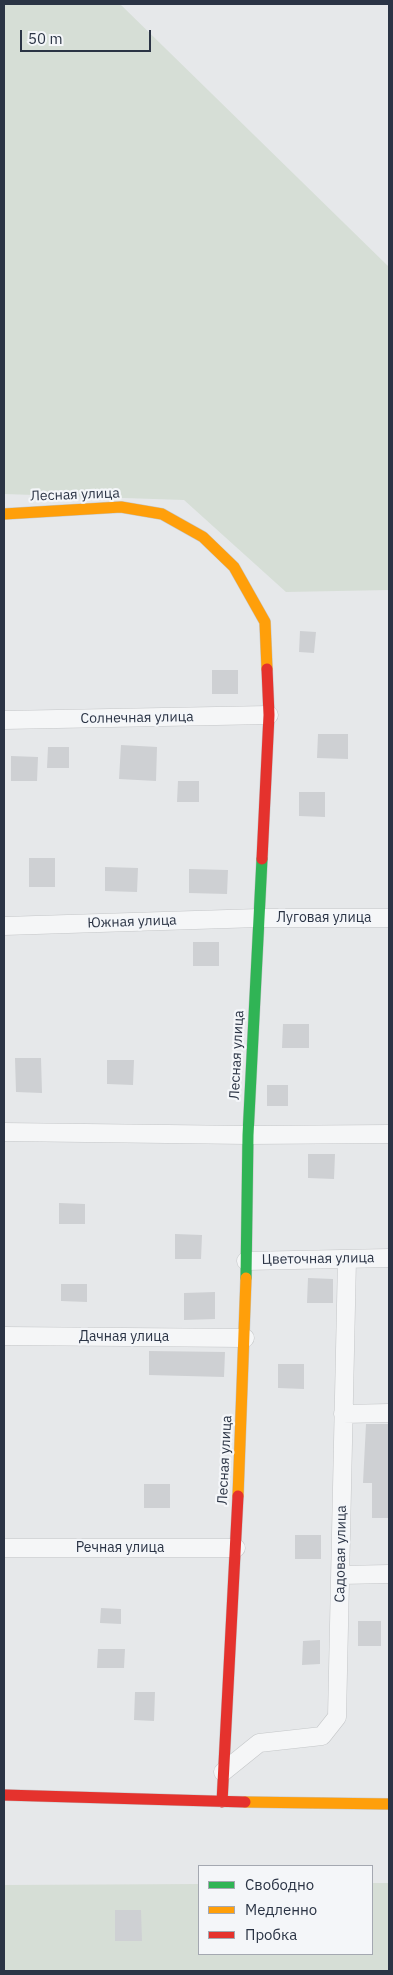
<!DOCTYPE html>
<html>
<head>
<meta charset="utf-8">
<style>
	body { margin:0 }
	#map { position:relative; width:393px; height:1975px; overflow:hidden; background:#e6e8ea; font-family:"IBM Plex Sans",sans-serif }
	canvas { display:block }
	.frame { position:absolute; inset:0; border:5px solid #2b3445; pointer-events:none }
	.legend { position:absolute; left:198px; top:1865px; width:175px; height:90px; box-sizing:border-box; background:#f4f6f9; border:1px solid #a4a8b1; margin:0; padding:6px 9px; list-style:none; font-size:15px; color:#2b3445 }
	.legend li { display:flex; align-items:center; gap:10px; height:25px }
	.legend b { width:25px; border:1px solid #a4a8b1 }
	.scale { position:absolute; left:20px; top:30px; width:131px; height:22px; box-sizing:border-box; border:2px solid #2b3445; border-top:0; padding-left:6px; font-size:15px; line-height:18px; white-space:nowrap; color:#2b3445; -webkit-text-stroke:4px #f4f6f9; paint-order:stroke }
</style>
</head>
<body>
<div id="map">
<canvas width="393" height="1975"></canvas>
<div class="frame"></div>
<ul class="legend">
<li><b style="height:6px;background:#30b455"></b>Свободно</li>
<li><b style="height:6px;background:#ff9f0a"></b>Медленно</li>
<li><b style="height:6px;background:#e5322d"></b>Пробка</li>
</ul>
<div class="scale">50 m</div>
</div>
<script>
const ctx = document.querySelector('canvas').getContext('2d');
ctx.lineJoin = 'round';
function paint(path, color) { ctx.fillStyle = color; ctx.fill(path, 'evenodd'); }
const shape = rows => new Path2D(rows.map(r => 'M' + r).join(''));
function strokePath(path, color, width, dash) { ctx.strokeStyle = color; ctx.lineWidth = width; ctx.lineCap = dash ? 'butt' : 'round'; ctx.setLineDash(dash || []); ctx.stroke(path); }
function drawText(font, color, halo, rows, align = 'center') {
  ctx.font = font + ' "IBM Plex Sans",sans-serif'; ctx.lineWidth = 4.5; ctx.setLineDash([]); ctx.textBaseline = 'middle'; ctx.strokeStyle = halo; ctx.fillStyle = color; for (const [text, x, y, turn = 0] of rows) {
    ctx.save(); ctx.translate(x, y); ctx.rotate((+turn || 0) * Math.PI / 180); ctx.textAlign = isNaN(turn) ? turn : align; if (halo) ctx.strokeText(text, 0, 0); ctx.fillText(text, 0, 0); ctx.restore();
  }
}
paint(shape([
	[4,4,120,4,389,267,389,590,286,592,184,500,4,494],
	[372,1883,389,1883,389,1971,4,1971,4,1885,199,1884,199,1954,372,1954]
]), '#d6ded6');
paint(shape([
	[300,631,316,632,314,653,299,652],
	[212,670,238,670,238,694,212,694],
	[318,734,348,734,348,759,317,758],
	[121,745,157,747,156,781,119,779],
	[48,747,69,747,69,768,47,768],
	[11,756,38,757,37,781,11,781],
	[178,781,199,781,199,802,177,802],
	[299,792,325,792,325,817,299,816],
	[29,858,55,858,55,887,29,887],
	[105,867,138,868,137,892,105,891],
	[189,869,228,870,227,894,189,893],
	[193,942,219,942,219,966,193,966],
	[283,1024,309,1024,309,1048,282,1048],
	[15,1058,41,1058,42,1093,16,1092],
	[107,1060,134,1060,133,1085,107,1084],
	[267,1085,288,1085,288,1106,267,1106],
	[308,1154,335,1154,334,1179,308,1178],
	[59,1203,85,1204,85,1224,59,1224],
	[175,1234,202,1235,201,1259,175,1259],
	[308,1278,333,1279,333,1303,307,1303],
	[61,1284,87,1284,87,1302,61,1301],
	[215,1292,215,1319,184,1320,184,1293],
	[149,1351,225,1352,224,1377,149,1375],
	[278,1364,304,1364,304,1389,278,1388],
	[366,1424,389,1424,389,1518,372,1518,372,1483,363,1483],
	[144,1484,170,1484,170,1508,144,1508],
	[295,1535,321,1535,321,1559,295,1559],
	[101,1608,121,1609,121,1624,100,1623],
	[358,1621,381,1621,381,1646,358,1646],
	[320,1640,320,1664,302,1665,303,1641],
	[98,1649,125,1649,124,1668,97,1668],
	[135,1692,155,1692,154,1721,134,1720],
	[115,1910,141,1910,142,1941,115,1941]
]), '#ced0d3');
const street = shape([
	[4,720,269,715],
	[4,926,259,918,389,918],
	[4,1132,248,1135,389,1134],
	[246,1261,389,1258],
	[4,1336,245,1338],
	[343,1414,389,1413],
	[4,1548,236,1548],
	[341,1575,389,1574],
	[223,1772,259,1743,322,1736,337,1717,347,1259]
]);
const fast = shape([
	[246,1278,248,1135,262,859]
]);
const slow = shape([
	[4,514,121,507,162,514,203,537,234,567,265,622,267,669],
	[238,1496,246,1278],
	[245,1802,389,1804]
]);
const jam = shape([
	[262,859,269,715,267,669],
	[4,1795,245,1802],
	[222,1802,238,1496]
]);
strokePath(street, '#c4c6c8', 19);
strokePath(fast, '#c4c6c8', 12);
strokePath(slow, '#c4c6c8', 12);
strokePath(jam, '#c4c6c8', 12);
strokePath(street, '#f5f6f7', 18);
strokePath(fast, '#30b455', 11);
strokePath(slow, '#ff9f0a', 11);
strokePath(jam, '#e5322d', 11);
drawText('14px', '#2b3445', '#f4f6f9', [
	["Лесная улица",75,495,-2],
	["Солнечная улица",137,718,-1],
	["Луговая улица",324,918],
	["Южная улица",132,922,-2],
	["Лесная улица",237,1055,-87],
	["Цветочная улица",318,1259,-1],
	["Дачная улица",124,1337],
	["Лесная улица",225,1460,-87],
	["Речная улица",120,1548],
	["Садовая улица",341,1554,-89]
]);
</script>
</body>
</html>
